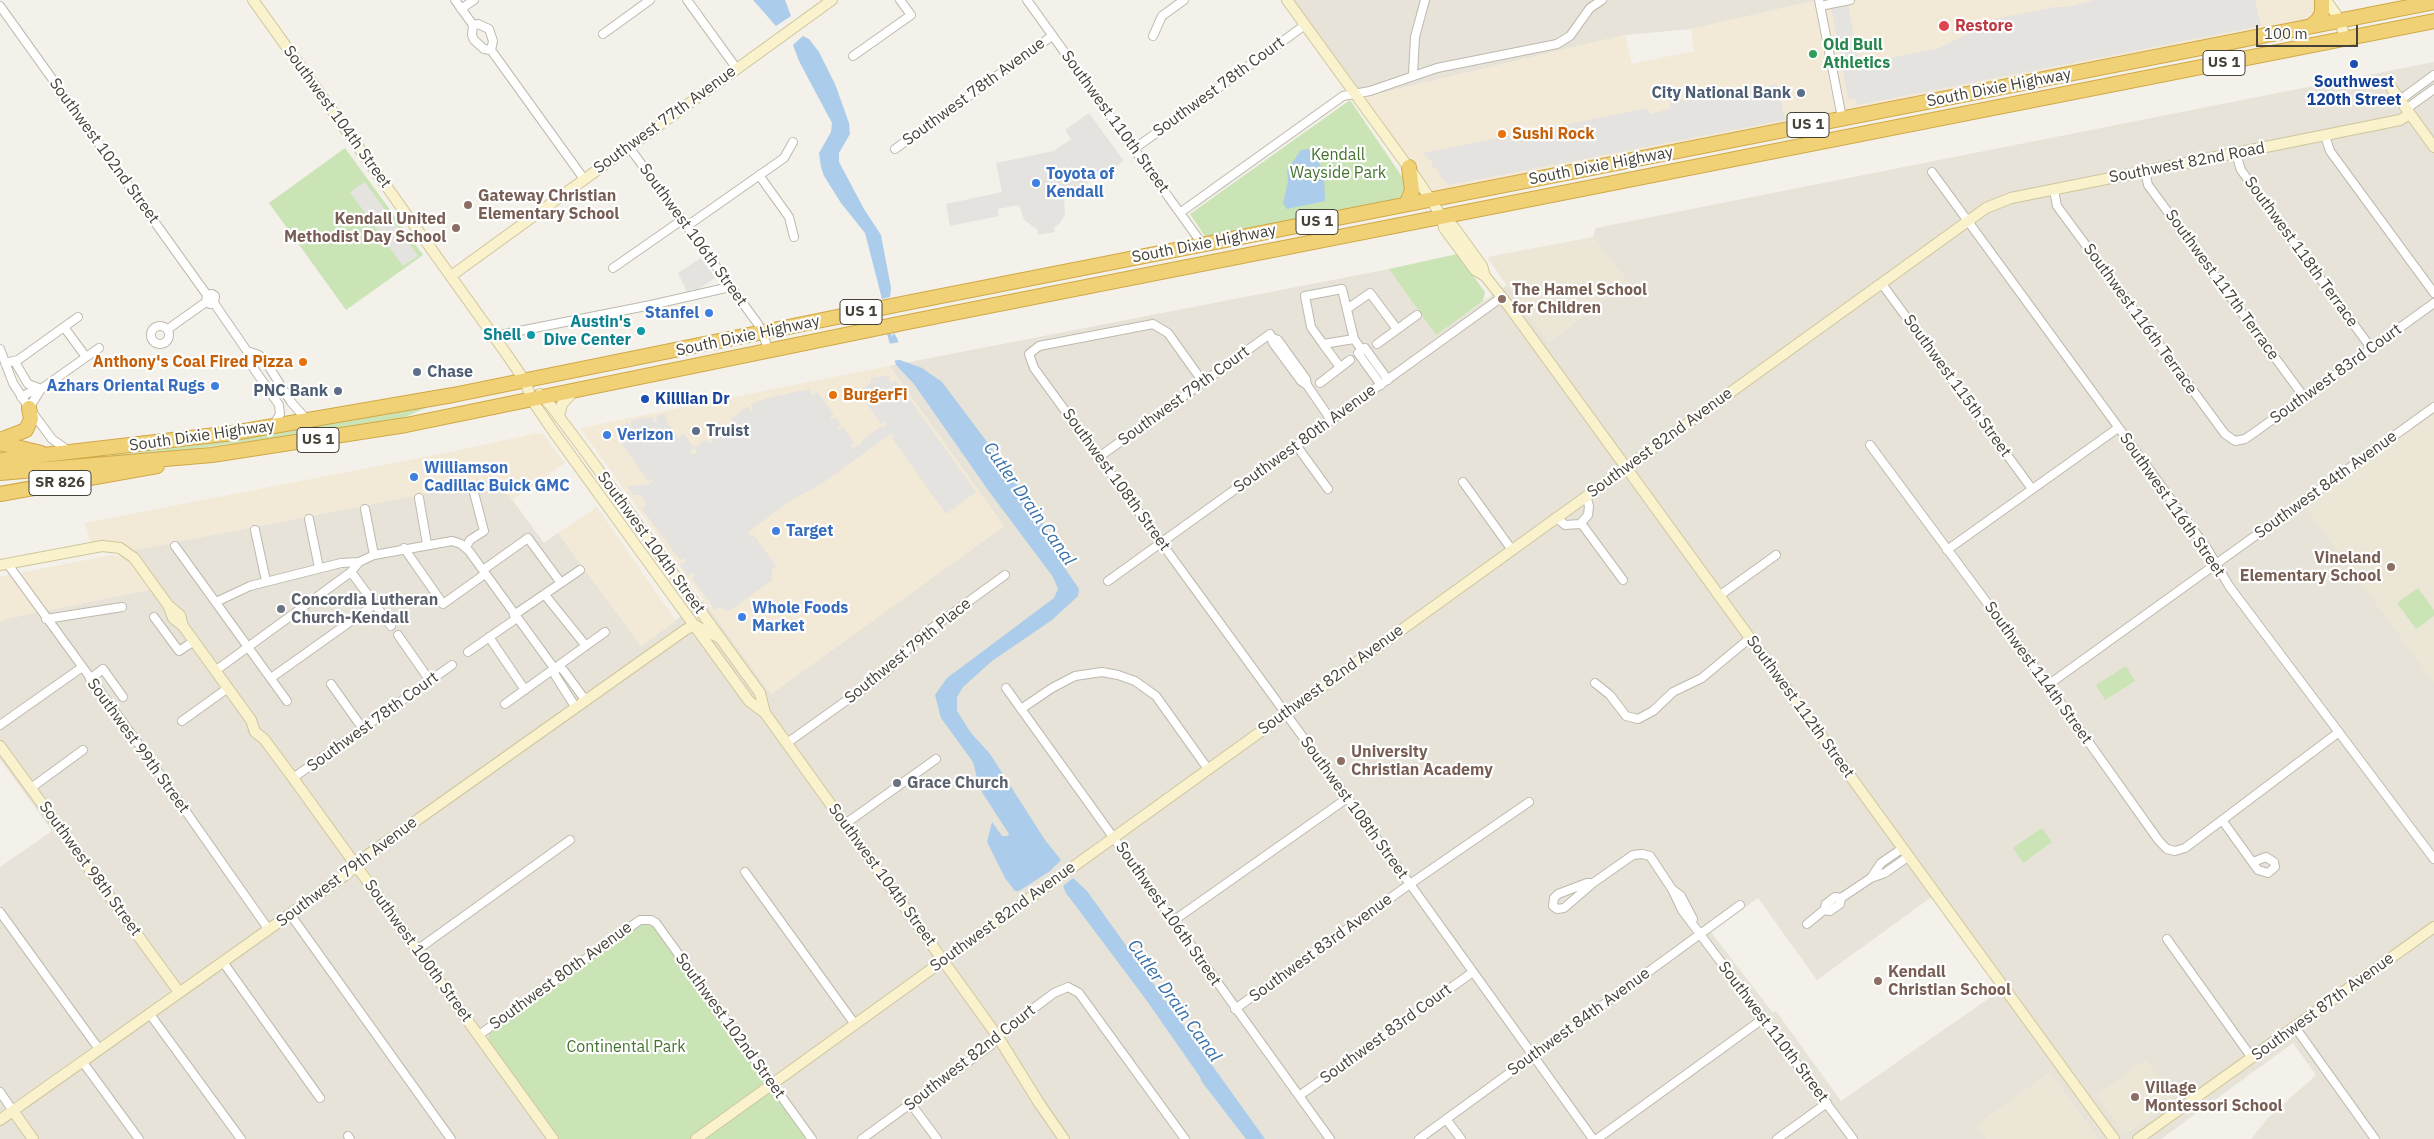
<!DOCTYPE html>
<html>
<head>
<meta charset="utf-8">
<style>
	body { margin:0 }
	#map { position:relative; width:2434px; height:1139px; overflow:hidden; background:#f3f1e9; font-family:"IBM Plex Sans",sans-serif }
	canvas { display:block }
	.scale { position:absolute; left:2256px; top:25px; width:102px; height:22px; box-sizing:border-box; border:2px solid #464238; border-top:0; padding-left:6px; font-size:15px; line-height:18px; white-space:nowrap; color:#464238; -webkit-text-stroke:4px #fff; paint-order:stroke }
</style>
</head>
<body>
<div id="map">
<canvas width="2434" height="1139"></canvas>
<div class="scale">100 m</div>
</div>
<script>
const ctx = document.querySelector('canvas').getContext('2d');
ctx.lineJoin = 'round';
function paint(path, color) { ctx.fillStyle = color; ctx.fill(path, 'evenodd'); }
const shape = rows => new Path2D(rows.map(r => 'M' + r).join(''));
function strokePath(path, color, width, dash) { ctx.strokeStyle = color; ctx.lineWidth = width; ctx.lineCap = dash ? 'butt' : 'round'; ctx.setLineDash(dash || []); ctx.stroke(path); }
function drawText(font, color, halo, rows, align = 'center') {
  ctx.font = font + ' "IBM Plex Sans",sans-serif'; ctx.lineWidth = 4.5; ctx.setLineDash([]); ctx.textBaseline = 'middle'; ctx.strokeStyle = halo; ctx.fillStyle = color; for (const [text, x, y, turn = 0] of rows) {
    ctx.save(); ctx.translate(x, y); ctx.rotate((+turn || 0) * Math.PI / 180); ctx.textAlign = isNaN(turn) ? turn : align; if (halo) ctx.strokeText(text, 0, 0); ctx.fillText(text, 0, 0); ctx.restore();
  }
}
paint(shape([
	[1294,0,1830,0,1814,1,1691,29,1625,35,1365,97],
	[2434,62,2434,1139,2251,1139,2268,1118,2316,1075,2293,1043,2161,1139,2098,1139,2050,1073,1977,1125,1987,1139,0,1139,0,867,52,831,0,759,0,623,5,619,152,589,124,557,134,550,492,481,506,491,544,543,558,533,641,646,703,600,771,694,1004,526,889,366,1389,269,1436,334,1507,285,1548,342,1628,282,1593,237,1596,228],
	[1933,896,2001,990,1841,1101,1776,1011,1773,1013,1711,932,1758,898,1817,980]
]), '#e7e3d8');
paint(shape([
	[1830,0,2317,0,2320,5,2313,20,1846,111,1823,1],
	[1814,1,1835,112,1434,194,1365,97,1625,35,1632,64,1694,51,1691,29],
	[889,366,1004,526,771,694,580,428],
	[538,433,543,434,565,463,512,500,492,481,134,550,117,543,91,545,85,523,455,451],
	[597,507,676,621,641,646,558,533],
	[111,555,124,557,129,561,152,589,5,619,0,623,0,577]
]), '#f3e9d7');
paint(shape([
	[1593,237,1628,282,1547,342,1487,257],
	[2434,412,2434,683,2304,506],
	[2146,1059,2174,1100,2129,1132,2122,1132,2096,1095],
	[2050,1073,2098,1139,1987,1139,1977,1125]
]), '#ebe6d5');
paint(shape([
	[1350,100,1405,181,1405,194,1401,198,1206,238,1190,214],
	[345,148,423,255,346,310,269,203],
	[1457,254,1485,292,1483,301,1436,335,1389,269],
	[432,405,403,418,337,429,177,451,57,462,222,442],
	[2418,588,2434,610,2434,616,2416,629,2397,603],
	[2126,666,2135,681,2105,700,2096,685],
	[2042,828,2052,842,2023,863,2013,848],
	[643,924,655,927,808,1139,558,1139,488,1041,489,1034]
]), '#cbe4b6');
paint(shape([
	[2094,0,2255,0,2261,26,1857,105,1855,98,1848,99,1831,8,1848,4,1859,64,1939,48,1998,18,2055,7,2067,7],
	[1777,84,1785,120,1449,185,1439,175,1437,167,1432,168,1432,162,1423,153,1648,108,1650,114,1670,109,1669,103,1708,95,1712,99],
	[1338,102,1340,104,1196,208,1195,207],
	[1089,113,1124,161,1100,178,1098,176,1072,194,1064,196,1065,215,1060,223,1054,228,1055,232,1038,235,1038,230,1024,220,1019,205,998,209,999,216,950,226,946,204,1002,192,996,163,1054,151,1071,139,1065,130],
	[365,182,418,256,403,266,350,192],
	[701,258,715,278,694,292,692,289,687,292,678,273],
	[888,375,891,383,896,380,976,492,946,514,892,438,895,434,889,435,820,485,793,499,749,531,748,537,753,534,776,566,772,570,772,580,731,610,727,611,720,607,715,610,692,578,696,575,692,573,688,576,680,565,685,562,685,558,680,560,642,509,646,504,640,495,633,495,627,486,648,485,654,479,648,481,617,437,621,433,618,429,627,422,631,426,631,420,653,417,654,422,657,421,657,416,665,414,667,422,678,437,684,434,694,448,689,452,694,454,697,452,694,448,706,439,709,444,713,441,710,436,712,434,716,438,731,428,735,423,731,419,744,409,748,406,751,411,753,410,751,404,768,398,810,389,812,395,817,392,834,414,830,418,831,420,836,417,841,424,837,428,839,429,843,427,854,443,851,446,853,448,861,444,862,440,880,427,884,427,886,425,885,421,881,424,858,391,871,383,871,378]
]), '#e5e3e0');
paint(shape([
	[753,0,785,0,791,16,776,26],
	[803,36,809,39,819,52,835,84,849,123,850,134,839,153,839,162,864,209,881,235,891,288,890,297,882,299,865,233,841,203,824,176,821,167,819,153,831,132,832,123,799,61,793,45],
	[1308,149,1317,158,1324,174,1325,201,1287,209,1283,203,1288,182,1287,170,1301,150],
	[894,333,898,340,900,360,922,368,942,382,1002,462,1042,523,1055,545,1062,564,1079,589,1078,596,1052,620,992,661,963,687,957,697,957,711,971,733,990,754,1045,840,1061,860,1050,871,1019,891,1015,891,1005,878,987,842,992,822,1002,836,1008,836,1009,834,980,789,973,762,941,718,935,695,947,678,1054,598,1058,589,1053,577,988,490,914,384,896,365,887,334,891,334,892,336],
	[1073,878,1087,891,1265,1139,1246,1139,1202,1082,1200,1077,1147,1001,1066,893,1063,886]
]), '#abccea');
paint(shape([
	[901,342,904,359,892,361,887,344]
]), '#f3f1e9');
const street = shape([
	[455,0,473,25,472,35,474,40,484,49,491,50,584,179],
	[687,0,737,69],
	[1027,0,1203,245],
	[1819,0,1842,118],
	[0,6,207,295],
	[1820,6,1850,0],
	[461,9,474,0],
	[473,25,478,24,489,29,493,41,491,50],
	[603,34,650,0],
	[1153,36,1162,16,1184,0],
	[853,56,911,15,900,0],
	[1413,74,1415,37,1425,0],
	[2400,100,2434,75],
	[2406,109,2434,89],
	[2325,136,2330,151,2434,293],
	[629,147,758,324,769,350],
	[895,149,1052,36],
	[1134,149,1305,25],
	[2236,154,2241,170,2371,348],
	[2145,171,2148,185,2304,397],
	[1932,172,2208,550,2229,586,2434,859],
	[759,175,789,217,794,237],
	[2054,190,2057,206,2225,434,2235,441,2245,439,2258,430,2434,303],
	[1181,212,1343,96,1370,91,1437,68,1557,44,1570,36,1590,8,1602,0],
	[687,226,784,158,793,142],
	[613,268,682,220],
	[1882,284,2032,489],
	[214,303,210,304,206,302,207,295,212,294,215,296,214,303,247,351,252,366,279,405,280,414,273,426],
	[1347,309,1370,293,1397,329],
	'151 335a9 9 0 1 1 18 0a9 9 0 1 1-18 0Z',
	[64,327,86,357],
	[168,329,206,302],
	[494,336,651,305,730,287],
	[1273,338,1278,340,1306,379,1307,385],
	[1354,339,1323,344,1311,327,1305,296,1342,289,1354,339,1362,350],
	[1323,344,1340,367],
	[1377,344,1417,315],
	[0,349,13,383,29,408,52,439,69,451],
	[247,351,259,355,266,362,291,402,308,421],
	[15,362,28,384,41,389],
	[5,363,18,360,78,317],
	[1203,382,1168,333,1153,324,1039,346,1029,354,1034,368,1410,884,1593,1139],
	[1320,383,1350,360],
	[1381,385,1358,353,1365,348,1388,380],
	[21,397,34,390,41,389],
	[29,408,41,389,99,348],
	[1296,445,1328,489],
	[1870,445,2048,685,2159,841,2167,849,2175,851,2185,848,2339,732],
	[1099,457,1270,334,1273,343,1301,381,1307,385,1331,420],
	[1463,482,1512,550],
	[419,498,427,544],
	[365,509,374,555],
	[1556,517,1565,525,1580,524,1588,515,1589,506,1586,496],
	[309,519,319,568],
	[1581,523,1623,580],
	[255,530,266,581],
	[175,546,287,701],
	[466,547,470,540,484,531,473,489],
	[404,548,443,604,485,574],
	[1947,550,2118,428],
	[7,563,145,753,269,930],
	[483,570,528,538,561,583],
	[351,572,391,626],
	[1108,581,1502,297],
	[545,595,586,646],
	[1719,596,1776,555],
	[216,602,250,586,341,563,359,562],
	[514,615,580,570],
	[154,617,179,651,194,641],
	[46,619,122,607],
	[398,635,430,681],
	[489,637,525,690],
	[468,652,517,618],
	[554,668,561,668,564,671,586,701],
	[215,671,351,572,359,562,374,555,452,541,461,544,469,551,554,668,555,675,576,708],
	[271,678,375,604],
	[90,679,103,669,123,697],
	[1595,683,1610,695,1626,716,1638,719,1653,711,1673,692,1702,678,1750,638],
	[331,684,363,729],
	[2048,685,2434,407],
	[1006,688,1330,1139],
	[505,704,605,632],
	[1021,709,1052,688,1075,676,1102,672,1118,675,1135,681,1156,696,1208,769],
	[182,721,228,688],
	[0,725,81,668],
	[787,743,885,673,917,639,1005,575],
	[293,778,452,665],
	[31,788,83,750],
	[2222,820,2258,870,2268,873,2275,867,2274,862,2266,857,2253,862],
	[845,824,936,759],
	[745,872,854,1023],
	[1871,878,1885,873,1909,856],
	[1593,883,1587,883,1558,894,1554,898,1553,906,1557,909,1564,908,1593,883,1633,855,1642,854,1650,856,1672,889,1682,910,1853,1139],
	[1673,890,1681,896,1693,919],
	[1824,910,1830,911,1840,904,1841,898,1871,878,1881,863,1903,848],
	[0,912,99,1049],
	[290,914,451,1139],
	[1173,921,1346,799],
	[1807,924,1824,910,1826,904,1835,897,1841,898],
	[2167,939,2252,1058],
	[417,950,570,840],
	[223,962,320,1098],
	[1235,1009,1410,884,1529,802],
	[149,1013,241,1139],
	[2295,1027,2375,1139],
	[479,1035,640,920,651,920,656,923,812,1139],
	[82,1061,139,1139],
	[0,1092,13,1111],
	[1299,1096,1473,972],
	[911,1104,937,1139],
	[1446,1119,1461,1139],
	[348,1136,350,1139],
	[862,1139,990,1046,1006,1029,1054,993,1068,987,1079,993,1185,1139],
	[1419,1139,1740,905],
	[1597,1139,1764,1018],
	[1777,1139,1827,1103]
]);
const secondary = shape([
	[253,0,505,352,525,381,532,400,553,431,749,701,765,713,998,1037,1039,1103,1064,1139],
	[1287,0,1419,182,1442,217,1444,228,1475,270,1485,276,1508,305,2114,1139],
	[2326,0,2340,20,2345,39],
	[2390,86,2434,147],
	[1442,217,1453,226,1482,266,1485,276],
	[451,276,832,0],
	[540,394,551,406,584,450,760,693,765,713],
	[559,417,562,404,574,391],
	[0,565,102,546,120,548,134,558,168,605,173,618,183,626,251,720,255,732,264,739,293,778,553,1139],
	[168,605,180,615,183,626],
	[0,746,179,992],
	[13,1111,33,1139],
	[0,1120,348,873,365,857,685,630,694,625,718,637],
	[696,1139,1986,208,2011,198,2400,120,2410,114],
	[2138,1139,2434,927]
]);
const highway = shape([
	[2311,26,2318,20,2322,13,2322,0],
	[1406,204,1412,191,1409,167],
	[0,440,26,430,31,419,29,408],
	[0,443,41,453],
	[0,460,233,433,453,395,911,302,2434,2],
	[0,473,212,455,406,425,913,321,2434,21],
	[0,494,157,466]
]);
strokePath(street, '#beb9ad', 10);
strokePath(secondary, '#cfc69d', 12);
strokePath(highway, '#d0a847', 16);
strokePath(street, '#fff', 8);
strokePath(secondary, '#faf2cd', 10);
strokePath(highway, '#f1d176', 14);
for (const [x, y, r, color] of [
	[1944,26,6,"#e0444e"],
	[1813,54,5,"#2e9e5b"],
	[2354,64,5,"#1a4fb4"],
	[1801,93,5,"#5c6f8a"],
	[1502,134,5,"#e8710a"],
	[1036,183,5,"#3f7fe0"],
	[468,205,5,"#8d6e63"],
	[456,228,5,"#8d6e63"],
	[1502,299,5,"#8d6e63"],
	[709,313,5,"#3f7fe0"],
	[641,331,5,"#0f9aa8"],
	[531,335,5,"#0f9aa8"],
	[303,362,5,"#e8710a"],
	[417,372,5,"#5c6f8a"],
	[215,386,5,"#3f7fe0"],
	[338,391,5,"#5c6f8a"],
	[833,395,5,"#e8710a"],
	[645,399,5,"#1a4fb4"],
	[696,431,5,"#5c6f8a"],
	[607,435,5,"#3f7fe0"],
	[414,477,5,"#3f7fe0"],
	[776,531,5,"#3f7fe0"],
	[2391,567,5,"#8d6e63"],
	[281,609,5,"#6b7280"],
	[742,617,5,"#3f7fe0"],
	[1341,761,5,"#8d6e63"],
	[897,783,5,"#6b7280"],
	[1878,981,5,"#8d6e63"],
	[2135,1097,5,"#8d6e63"]
]) { const dot = new Path2D(); dot.arc(x, y, r, 0, 2 * Math.PI); ctx.fillStyle = color; ctx.fill(dot); strokePath(dot, '#fff', 2); }
for (const [x, y, w] of [
	[2224,63,42],
	[1808,125,42],
	[1317,222,42],
	[861,312,42],
	[318,440,42],
	[60,483,62]
]) { const box = new Path2D(); box.roundRect(x - w / 2, y - 12.5, w, 25, 4); ctx.fillStyle = '#fff'; ctx.fill(box); strokePath(box, '#464238', 1); }
drawText('bold 15px', '#464238', null, [
	["US 1",2224,63],
	["US 1",1808,125],
	["US 1",1317,222],
	["US 1",861,312],
	["US 1",318,440],
	["SR 826",60,483]
]);
drawText('bold 16px', '#be3a42', '#fff', [
	["Restore",1955,26]
], 'left');
drawText('bold 16px', '#27864d', '#fff', [
	["Old Bull",1823,45],
	["Athletics",1823,63]
], 'left');
drawText('bold 16px', '#164399', '#fff', [
	["Southwest",2354,82],
	["120th Street",2354,100],
	["Killlian Dr",655,399,"left"]
]);
drawText('16px', '#464238', '#fff', [
	["Southwest 78th Court",1219,87,-36],
	["South Dixie Highway",1999,88,-11],
	["Southwest 78th Avenue",974,92,-36],
	["Southwest 104th Street",337,117,54],
	["Southwest 77th Avenue",665,120,-36],
	["Southwest 110th Street",1115,122,54],
	["Southwest 102nd Street",104,151,54],
	["Southwest 82nd Road",2187,163,-11],
	["South Dixie Highway",1601,166,-11],
	["Southwest 106th Street",693,235,54],
	["South Dixie Highway",1204,244,-11],
	["Southwest 118th Terrace",2301,252,54],
	["Southwest 117th Terrace",2222,285,54],
	["Southwest 116th Terrace",2140,319,54],
	["South Dixie Highway",748,336,-12],
	["Southwest 83rd Court",2336,374,-36],
	["Southwest 115th Street",1957,386,54],
	["Southwest 79th Court",1184,396,-36],
	["South Dixie Highway",202,436,-8],
	["Southwest 80th Avenue",1305,439,-36],
	["Southwest 82nd Avenue",1660,443,-36],
	["Southwest 108th Street",1116,480,54],
	["Southwest 84th Avenue",2326,485,-36],
	["Southwest 116th Street",2172,505,55],
	["Southwest 104th Street",651,543,54],
	["Southwest 79th Place",908,651,-39],
	["Southwest 114th Street",2038,673,54],
	["Southwest 82nd Avenue",1331,680,-36],
	["Southwest 112th Street",1800,707,54],
	["Southwest 78th Court",373,722,-36],
	["Southwest 99th Street",138,746,54],
	["Southwest 108th Street",1354,808,54],
	["Southwest 98th Street",90,869,54],
	["Southwest 79th Avenue",347,872,-37],
	["Southwest 104th Street",882,875,54],
	["Southwest 106th Street",1168,914,55],
	["Southwest 82nd Avenue",1003,917,-36],
	["Southwest 83rd Avenue",1321,948,-36],
	["Southwest 100th Street",418,951,54],
	["Southwest 80th Avenue",561,976,-36],
	["Southwest 87th Avenue",2323,1007,-36],
	["Southwest 84th Avenue",1579,1022,-36],
	["Southwest 102nd Street",730,1026,54],
	["Southwest 110th Street",1773,1032,53],
	["Southwest 83rd Court",1386,1034,-36],
	["Southwest 82nd Court",970,1058,-38]
]);
drawText('bold 16px', '#4e5e75', '#fff', [
	["City National Bank",1791,93],
	["Chase",427,372,"left"],
	["PNC Bank",328,391],
	["Truist",706,431,"left"]
], 'right');
drawText('bold 16px', '#c56008', '#fff', [
	["Sushi Rock",1512,134],
	["Anthony's Coal Fired Pizza",293,362,"right"],
	["BurgerFi",843,395]
], 'left');
drawText('16px', '#447330', '#fff', [
	["Kendall",1338,155],
	["Wayside Park",1338,173],
	["Continental Park",626,1047]
]);
drawText('bold 16px', '#366cbe', '#fff', [
	["Toyota of",1046,174],
	["Kendall",1046,192],
	["Stanfel",699,313,"right"],
	["Azhars Oriental Rugs",205,386,"right"],
	["Verizon",617,435],
	["Williamson",424,468],
	["Cadillac Buick GMC",424,486],
	["Target",786,531],
	["Whole Foods",752,608],
	["Market",752,626]
], 'left');
drawText('bold 16px', '#785e54', '#fff', [
	["Gateway Christian",478,196],
	["Elementary School",478,214],
	["Kendall United",446,219,"right"],
	["Methodist Day School",446,237,"right"],
	["The Hamel School",1512,290],
	["for Children",1512,308],
	["Vineland",2381,558,"right"],
	["Elementary School",2381,576,"right"],
	["University",1351,752],
	["Christian Academy",1351,770],
	["Kendall",1888,972],
	["Christian School",1888,990],
	["Village",2145,1088],
	["Montessori School",2145,1106]
], 'left');
drawText('bold 16px', '#0d838f', '#fff', [
	["Austin's",631,322],
	["Dive Center",631,340],
	["Shell",521,335]
], 'right');
drawText('bold 16px', '#5b616d', '#fff', [
	["Concordia Lutheran",291,600],
	["Church-Kendall",291,618],
	["Grace Church",907,783]
], 'left');
drawText('italic 18px', '#3b72a9', '#fff', [
	["Cutler Drain Canal",1029,504,55],
	["Cutler Drain Canal",1174,1001,54]
]);
</script>
</body>
</html>
